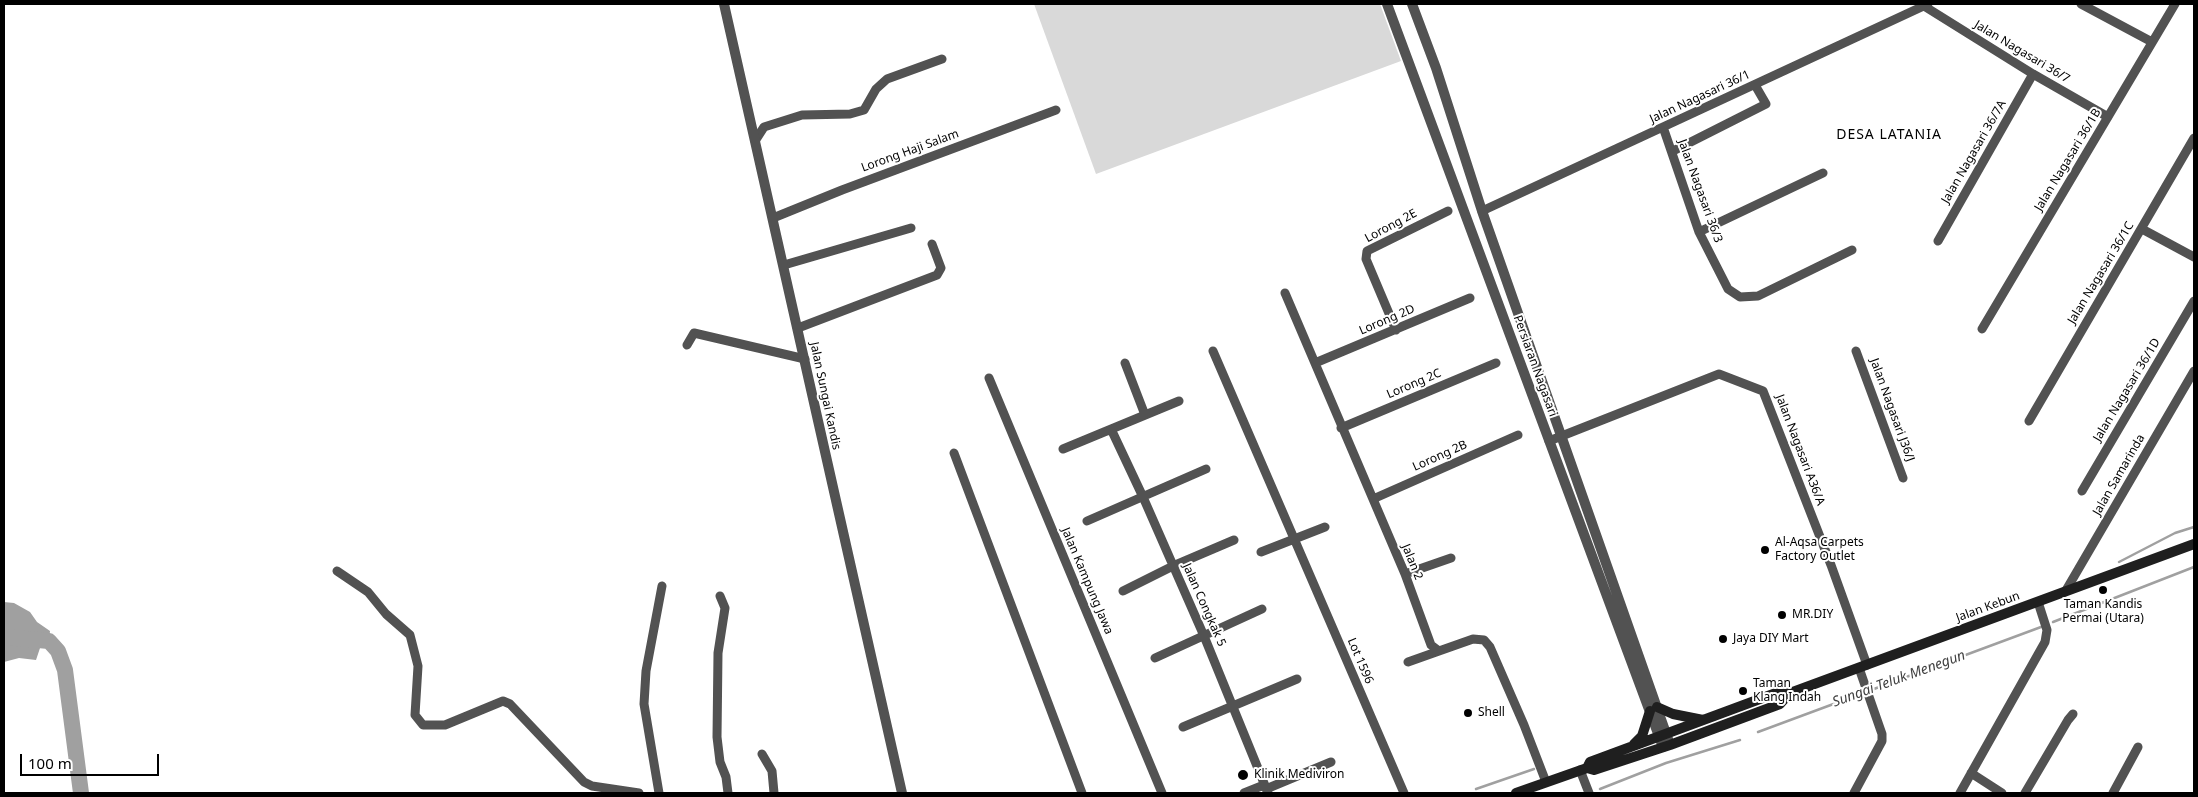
<!DOCTYPE html>
<html>
<head>
<meta charset="utf-8">
<style>
	body { margin:0 }
	#map { position:relative; width:2198px; height:797px; overflow:hidden; background:#fff; font-family:"Noto Sans",sans-serif }
	canvas { display:block }
	.frame { position:absolute; inset:0; border:5px solid #000; pointer-events:none }
	.scale { position:absolute; left:20px; top:754px; width:139px; height:22px; box-sizing:border-box; border:2px solid #000; border-top:0; padding-left:6px; font-size:15px; line-height:18px; white-space:nowrap; color:#000; -webkit-text-stroke:4px #fff; paint-order:stroke }
</style>
</head>
<body>
<div id="map">
<canvas width="2198" height="797"></canvas>
<div class="frame"></div>
<div class="scale">100 m</div>
</div>
<script>
const ctx = document.querySelector('canvas').getContext('2d');
ctx.lineJoin = 'round';
function paint(path, color) { ctx.fillStyle = color; ctx.fill(path, 'evenodd'); }
const shape = rows => new Path2D(rows.map(r => 'M' + r).join(''));
function strokePath(path, color, width, dash) { ctx.strokeStyle = color; ctx.lineWidth = width; ctx.lineCap = dash ? 'butt' : 'round'; ctx.setLineDash(dash || []); ctx.stroke(path); }
function drawText(font, color, halo, rows, align = 'center') {
  ctx.font = font + ' "Noto Sans",sans-serif'; ctx.lineWidth = 4; ctx.setLineDash([]); ctx.textBaseline = 'middle'; ctx.strokeStyle = halo; ctx.fillStyle = color; for (const [text, x, y, turn = 0] of rows) {
    ctx.save(); ctx.translate(x, y); ctx.rotate((+turn || 0) * Math.PI / 180); ctx.textAlign = isNaN(turn) ? turn : align; if (halo) ctx.strokeText(text, 0, 0); ctx.fillText(text, 0, 0); ctx.restore();
  }
}
paint(shape([
	[1034,4,1380,4,1401,61,1096,174]
]), '#d9d9d9');
paint(shape([
	[4,602,14,603,30,612,37,622,50,631,49,641,40,648,36,660,19,658,4,662]
]), '#a0a0a0');
strokePath(shape([
	[2119,562,2175,533,2194,527],
	[2053,622,2194,567],
	[1758,732,2041,627],
	[1476,789,1534,769],
	[1600,789,1666,763,1740,740]
]), '#a0a0a0', 2.5);
strokePath(shape([
	[4,637,49,641,58,651,65,670,81,793]
]), '#a0a0a0', 16);
strokePath(shape([
	[2081,4,2152,42],
	[1924,6,2033,74,2108,117],
	[1663,127,1699,232,1728,289,1740,297,1758,296,1852,250],
	[755,141,764,127,802,115,850,114,864,110,876,89,887,79,942,59],
	[1673,151,1766,104,1755,85],
	[1482,211,1928,4],
	[773,218,842,190,1056,110],
	[2142,229,2194,257],
	[1699,232,1823,173],
	[1938,241,2033,74],
	[784,265,911,228],
	[1285,293,1405,574,1431,645,1439,651,1473,639,1484,640,1490,647,1524,725,1546,782],
	[798,328,937,275,941,268,932,244],
	[1982,329,2175,4],
	[1396,330,1366,259,1367,251,1448,211],
	[687,345,694,333,805,359],
	[1213,351,1404,793],
	[1856,351,1903,478],
	[1125,363,1145,415],
	[1315,363,1470,298],
	[989,378,1162,793],
	[2029,421,2194,138],
	[1341,428,1496,363],
	[1111,429,1143,497,1204,636,1268,793],
	[1549,441,1719,374,1763,391,1831,565,1867,665],
	[1063,449,1179,401],
	[954,453,1082,793],
	[2082,491,2194,301],
	[1373,499,1518,435],
	[1087,521,1206,469],
	[1261,552,1325,527],
	[337,571,368,592,386,614,410,635,418,666,415,715,423,725,445,725,503,701,510,704,584,782,592,786,639,793],
	[1405,574,1451,558],
	[1123,591,1173,566,1234,540],
	[2065,592,2194,371],
	[720,596,725,608,718,653,717,737,720,762,726,777,728,793],
	[1155,658,1262,609],
	[1408,662,1439,651],
	[1183,727,1297,679],
	[762,754,772,771,774,793],
	[1580,770,1589,793],
	[1971,773,2002,793],
	[1266,789,1331,762],
	[659,793,644,704,646,671,662,586],
	[1244,793,1264,785],
	[1854,793,1882,741,1882,734,1859,668],
	[1960,793,2045,642,2047,630,2038,602],
	[2025,793,2068,720,2073,714],
	[2113,793,2138,747]
]), '#525252', 9);
strokePath(shape([
	[724,4,902,793],
	[1387,4,1663,747],
	[1412,4,1436,68,1482,211,1669,742]
]), '#525252', 10);
strokePath(shape([
	[1657,707,1673,714,1703,720],
	[1634,744,1642,736,1650,711],
	[1587,768,1594,770,1670,745,1780,704,1790,693],
	[1516,793,1587,768,1590,762,1776,693,1790,693,2194,544]
]), '#1f1f1f', 10);
for (const [x, y, r, color] of [
	[1765,550,5,"#000"],
	[2103,590,5,"#000"],
	[1782,615,5,"#000"],
	[1723,639,5,"#000"],
	[1743,691,5,"#000"],
	[1468,713,5,"#000"],
	[1243,775,6,"#000"]
]) { const dot = new Path2D(); dot.arc(x, y, r, 0, 2 * Math.PI); ctx.fillStyle = color; ctx.fill(dot); strokePath(dot, '#fff', 2); }
drawText('12px', '#000', '#fff', [
	["Jalan Nagasari 36/7",2022,52,31],
	["Jalan Nagasari 36/1",1700,97,-25],
	["Lorong Haji Salam",910,151,-20],
	["Jalan Nagasari 36/7A",1974,152,-60],
	["Jalan Nagasari 36/1B",2068,160,-59],
	["Jalan Nagasari 36/3",1700,191,70],
	["Lorong 2E",1391,226,-28],
	["Jalan Nagasari 36/1C",2101,273,-59],
	["Lorong 2D",1387,320,-23],
	["Persiaran Nagasari",1535,366,70],
	["Lorong 2C",1414,384,-23],
	["Jalan Nagasari 36/1D",2127,390,-59],
	["Jalan Sungai Kandis",825,396,78],
	["Jalan Nagasari J36/J",1892,410,70],
	["Jalan Nagasari A36/A",1800,450,69],
	["Lorong 2B",1440,456,-24],
	["Jalan Samarinda",2119,475,-60],
	["Jalan 2",1412,562,68],
	["Jalan Kampung Jawa",1087,581,67],
	["Jalan Congkak 5",1204,605,66],
	["Jalan Kebun",1988,607,-20],
	["Lot 1596",1360,661,67]
]);
drawText('12px', '#000', '#fff', [
	["Al-Aqsa Carpets",1775,543],
	["Factory Outlet",1775,557],
	["Taman Kandis",2103,605,"center"],
	["Permai (Utara)",2103,619,"center"],
	["MR.DIY",1792,615],
	["Jaya DIY Mart",1733,639],
	["Taman",1753,684],
	["Klang Indah",1753,698],
	["Shell",1478,713],
	["Klinik Mediviron",1254,775]
], 'left');
ctx.letterSpacing = '1px';
drawText('14px', '#000', '#fff', [
	["DESA LATANIA",1889,135]
]);
ctx.letterSpacing = '0px';
drawText('italic 14px', '#414141', '#fff', [
	["Sungai Teluk Menegun",1899,679,-20]
]);
</script>
</body>
</html>
